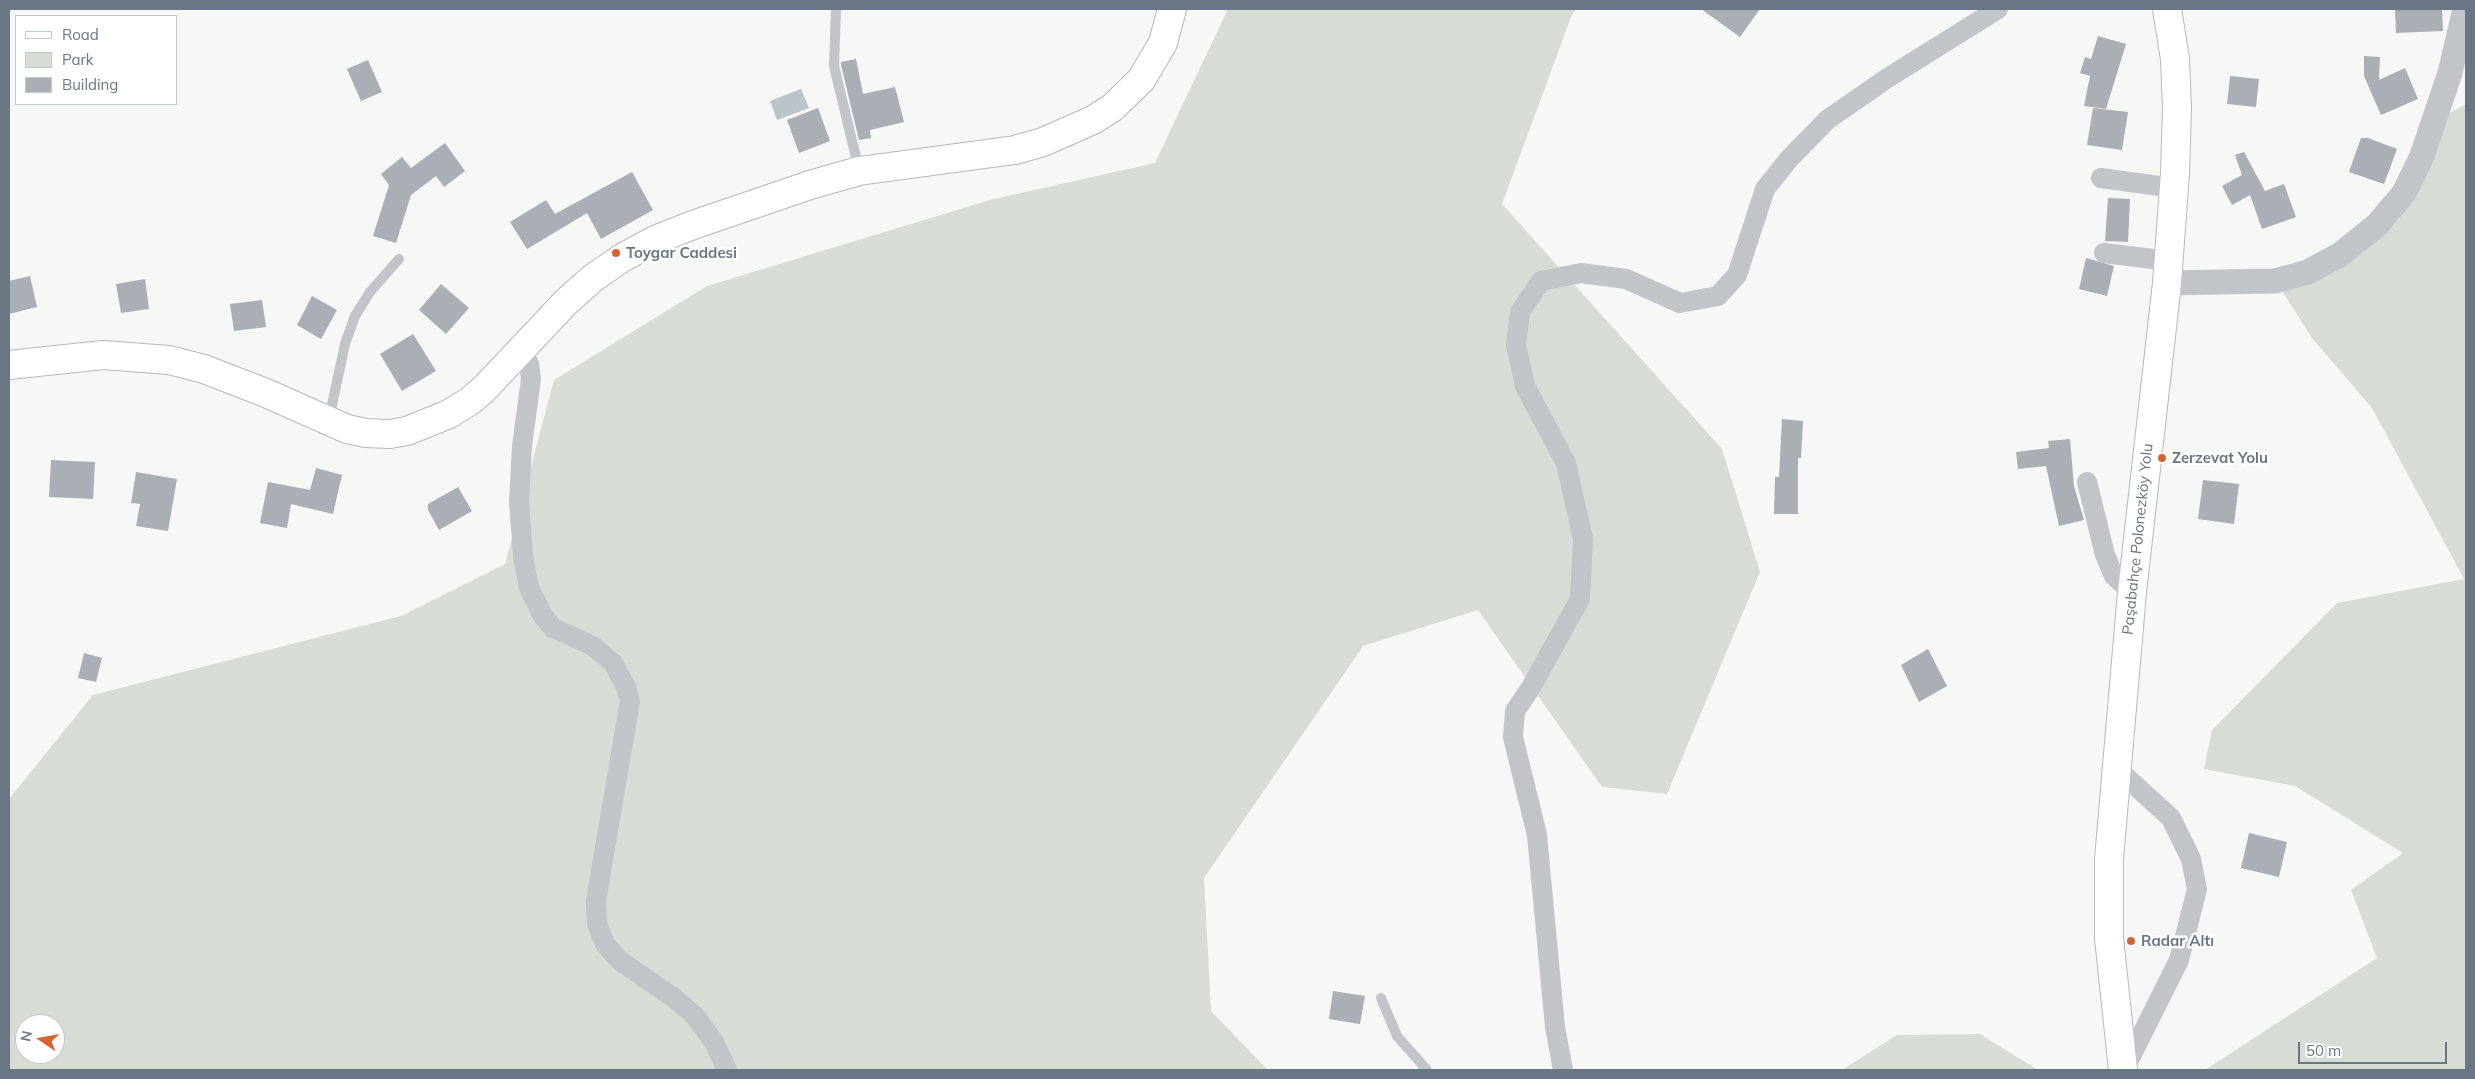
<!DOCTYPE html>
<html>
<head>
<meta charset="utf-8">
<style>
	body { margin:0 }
	#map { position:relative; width:2475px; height:1079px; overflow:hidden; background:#f7f7f5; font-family:Mulish,sans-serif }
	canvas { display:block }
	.frame { position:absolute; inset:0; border:10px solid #697684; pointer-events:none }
	.legend { position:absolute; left:15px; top:15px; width:162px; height:90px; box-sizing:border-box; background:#fff; border:1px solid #c3c8ce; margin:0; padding:6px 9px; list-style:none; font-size:15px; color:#697684 }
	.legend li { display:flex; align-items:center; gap:10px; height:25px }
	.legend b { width:25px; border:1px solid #c3c8ce }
	.north { position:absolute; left:15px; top:1014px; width:50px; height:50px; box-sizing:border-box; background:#fff; border:1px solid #c3c8ce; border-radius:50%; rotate:282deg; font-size:14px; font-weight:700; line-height:20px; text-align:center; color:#697684 }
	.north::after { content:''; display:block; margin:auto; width:18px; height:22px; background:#d76335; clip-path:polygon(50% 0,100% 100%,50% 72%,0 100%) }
	.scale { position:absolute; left:2298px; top:1042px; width:149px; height:22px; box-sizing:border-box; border:2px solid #697684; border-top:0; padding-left:6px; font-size:15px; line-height:18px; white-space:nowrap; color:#697684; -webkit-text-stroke:4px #fff; paint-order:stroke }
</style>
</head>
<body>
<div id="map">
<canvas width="2475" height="1079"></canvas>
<div class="frame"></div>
<ul class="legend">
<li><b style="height:6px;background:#fff"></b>Road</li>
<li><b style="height:14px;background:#d7dcd4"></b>Park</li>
<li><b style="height:14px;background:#a9afb5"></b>Building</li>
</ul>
<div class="north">N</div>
<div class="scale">50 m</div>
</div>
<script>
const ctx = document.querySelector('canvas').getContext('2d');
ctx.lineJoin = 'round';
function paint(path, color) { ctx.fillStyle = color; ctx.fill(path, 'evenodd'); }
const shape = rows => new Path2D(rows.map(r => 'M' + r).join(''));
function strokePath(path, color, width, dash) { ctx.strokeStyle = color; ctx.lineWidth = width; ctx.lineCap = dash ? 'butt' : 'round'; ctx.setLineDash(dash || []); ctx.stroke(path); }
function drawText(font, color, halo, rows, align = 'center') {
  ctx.font = font + ' Mulish,sans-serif'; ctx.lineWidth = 5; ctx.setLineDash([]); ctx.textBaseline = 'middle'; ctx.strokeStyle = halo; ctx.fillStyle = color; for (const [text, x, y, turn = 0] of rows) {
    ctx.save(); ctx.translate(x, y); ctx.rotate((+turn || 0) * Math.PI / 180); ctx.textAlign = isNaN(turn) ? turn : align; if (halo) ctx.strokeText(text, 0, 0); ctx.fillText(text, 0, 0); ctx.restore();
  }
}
paint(shape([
	[1228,9,1576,9,1571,17,1502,204,1722,449,1760,572,1667,794,1602,787,1478,610,1363,646,1204,878,1211,1011,1268,1070,9,1070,9,799,93,695,401,616,505,564,554,380,707,286,990,200,1155,163],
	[25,1024,55,1024,55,1054,25,1054],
	[2466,104,2466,1070,2205,1070,2377,958,2351,890,2403,853,2295,786,2204,769,2212,730,2337,603,2464,579,2372,408,2312,338,2279,286,2365,250,2399,219,2444,116],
	[1980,1034,2038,1070,1842,1070,1897,1035]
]), '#d7dcd4');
paint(shape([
	[801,89,809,108,777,120,770,101]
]), '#bac4c9');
paint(shape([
	[1701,9,1760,9,1740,37],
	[2395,9,2442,9,2443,31,2396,33],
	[2098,36,2126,44,2106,109,2084,106,2090,76,2080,73,2085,57,2091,59],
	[2364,56,2380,57,2379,80,2405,68,2418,99,2381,115,2364,76],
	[856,59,863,94,895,87,904,122,870,130,871,138,859,140,841,65,841,62],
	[368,60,382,92,361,101,347,69],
	[2230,76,2259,79,2256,107,2227,104],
	[818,108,830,141,799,153,787,120],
	[2093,108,2128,112,2122,150,2087,145],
	[2361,138,2368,138,2397,149,2384,184,2349,172],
	[445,143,465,171,444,187,436,176,411,195,396,243,373,236,389,185,381,174,402,157,411,168],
	[2244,152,2265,191,2284,184,2296,217,2262,229,2250,195,2232,205,2222,186,2242,175,2235,155],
	[632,172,653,210,601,239,587,213,527,249,510,222,546,200,555,214],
	[2108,198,2130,199,2128,242,2105,241],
	[2086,258,2114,266,2107,296,2079,289],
	[30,276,37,307,9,314,9,281],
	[145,279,149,309,121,313,116,284],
	[441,284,469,308,446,334,419,310],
	[312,296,337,310,321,339,297,325],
	[262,300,266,327,234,331,230,304],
	[413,334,436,371,402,391,380,354],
	[1782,419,1803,421,1801,458,1798,458,1798,514,1774,514,1775,477,1779,477],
	[2070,439,2074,486,2084,520,2059,526,2046,466,2018,469,2016,452,2049,448,2048,441],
	[51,460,95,462,93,499,49,497],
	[316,468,342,475,333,514,291,504,287,528,260,523,268,482,310,490],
	[136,472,177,479,168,531,136,526,140,504,131,503],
	[2203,480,2239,484,2234,524,2198,519],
	[458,487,472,511,439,530,428,510,428,504],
	[1928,649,1947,686,1919,702,1901,665],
	[84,653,102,658,96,682,78,678],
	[2249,833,2287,842,2279,877,2241,868],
	[1333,991,1365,996,1360,1024,1329,1019]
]), '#a9afb5');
const secondary = shape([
	[9,365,103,355,169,360,204,369,266,393,347,429,366,433,390,434,407,431,449,414,470,401,484,389,566,302,593,278,622,258,655,240,693,225,810,185,859,171,1015,150,1043,142,1093,120,1112,108,1141,80,1163,43,1172,9]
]);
const primary = shape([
	[2123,1070,2109,938,2109,859,2132,592,2167,283,2175,173,2177,108,2175,59,2167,9]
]);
strokePath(secondary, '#b4b8bd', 30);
strokePath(primary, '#b5b8bc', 30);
strokePath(shape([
	[836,9,834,66,859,170],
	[329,419,345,344,355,316,370,292,399,259],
	[1381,998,1397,1036,1427,1070]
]), '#c1c4c8', 10);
strokePath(shape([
	[2101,178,2174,188],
	[2104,253,2169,261],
	[522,349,529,364,531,379,522,446,519,501,523,556,529,588,543,616,553,628,593,646,613,663,626,687,630,701,596,901,597,924,605,944,619,960,674,998,695,1016,714,1042,727,1070],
	[2087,482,2105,555,2114,576,2132,592],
	[2116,768,2171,818,2191,859,2197,889,2179,960,2124,1070],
	[1563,1070,1555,1027,1537,835,1513,737,1515,711,1530,689,1580,599,1583,539,1566,463,1525,386,1516,345,1520,312,1541,281,1581,273,1626,279,1680,303,1718,296,1737,275,1765,189,1789,159,1827,120,1886,79,1998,9]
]), '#c1c4c8', 20);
strokePath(shape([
	[2167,283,2275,281,2308,272,2341,254,2377,225,2404,193,2422,156,2450,73,2465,9]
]), '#c1c4c8', 25);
strokePath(secondary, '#fff', 28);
strokePath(primary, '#fff', 28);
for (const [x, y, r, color] of [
	[616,253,5,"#d76335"],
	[2162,458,5,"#d76335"],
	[2131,941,5,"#d76335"]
]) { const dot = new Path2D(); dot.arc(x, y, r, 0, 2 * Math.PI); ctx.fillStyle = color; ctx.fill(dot); strokePath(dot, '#fff', 2); }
drawText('bold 15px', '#697684', '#fff', [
	["Toygar Caddesi",626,253],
	["Zerzevat Yolu",2172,458],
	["Radar Altı",2141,941]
], 'left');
drawText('15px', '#697684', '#fff', [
	["Paşabahçe Polonezköy Yolu",2138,539,-84]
]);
</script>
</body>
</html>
